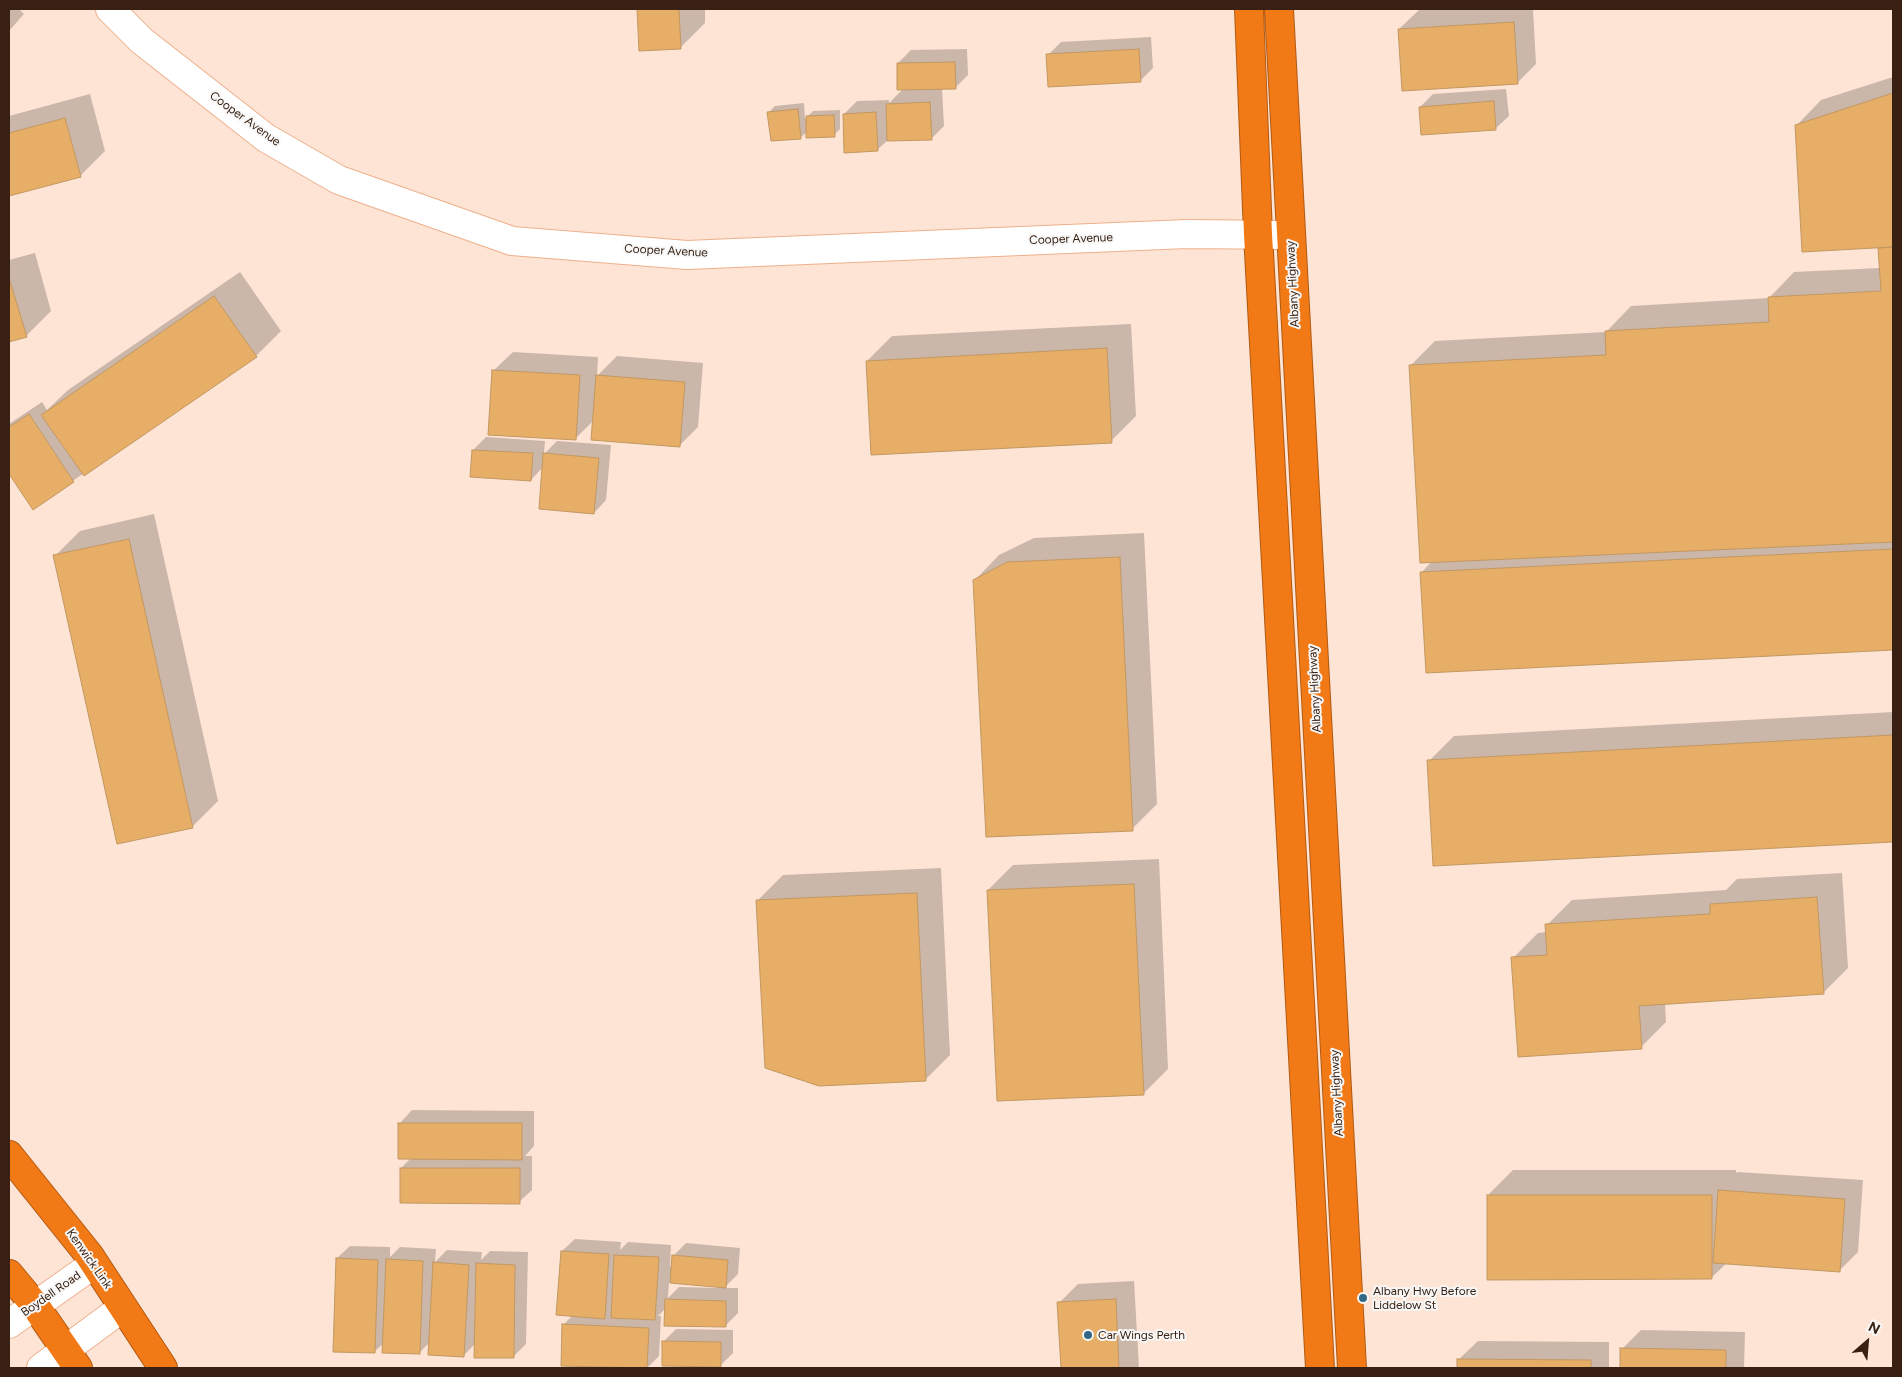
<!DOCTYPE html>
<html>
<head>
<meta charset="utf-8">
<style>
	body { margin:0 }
	#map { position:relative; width:1902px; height:1377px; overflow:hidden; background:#fee4d5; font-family:Figtree,sans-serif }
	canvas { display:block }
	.frame { position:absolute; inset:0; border:10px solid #382112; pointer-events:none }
	.north { position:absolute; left:1842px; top:1317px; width:50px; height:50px; -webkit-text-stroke:4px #f7f7f7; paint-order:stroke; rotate:27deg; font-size:14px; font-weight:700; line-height:20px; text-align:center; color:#382112 }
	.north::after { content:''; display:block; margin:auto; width:18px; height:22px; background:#382112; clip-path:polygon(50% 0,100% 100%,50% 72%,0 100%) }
</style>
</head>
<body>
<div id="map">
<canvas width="1902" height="1377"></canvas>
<div class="frame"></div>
<div class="north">N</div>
</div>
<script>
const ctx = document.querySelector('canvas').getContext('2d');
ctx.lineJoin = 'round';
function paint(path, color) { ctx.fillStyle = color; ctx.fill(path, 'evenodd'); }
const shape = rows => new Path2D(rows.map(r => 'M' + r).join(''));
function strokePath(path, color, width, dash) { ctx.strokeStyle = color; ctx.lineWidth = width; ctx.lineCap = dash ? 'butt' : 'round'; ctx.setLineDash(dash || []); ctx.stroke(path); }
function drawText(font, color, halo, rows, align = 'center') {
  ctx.font = font + ' Figtree,sans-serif'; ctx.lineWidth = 4; ctx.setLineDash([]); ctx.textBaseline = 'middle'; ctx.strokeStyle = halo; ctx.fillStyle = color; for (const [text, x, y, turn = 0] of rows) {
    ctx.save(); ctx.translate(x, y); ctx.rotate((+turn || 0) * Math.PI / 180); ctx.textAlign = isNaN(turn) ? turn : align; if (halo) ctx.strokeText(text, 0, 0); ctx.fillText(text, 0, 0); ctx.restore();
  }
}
paint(shape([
	[9,9,19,9,24,14,9,31],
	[639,9,705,9,705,23,680,48,641,49],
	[1441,9,1533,9,1536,64,1517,83,1399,29,1419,10],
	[1151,37,1153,68,1140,81,1048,55,1061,42],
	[967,49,968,75,955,88,942,88,944,126,932,138,888,140,877,150,844,114,857,101,889,100,889,103,903,89,898,63,911,50],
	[1893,77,1893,649,1427,672,1422,572,1432,561,1410,366,1435,341,1606,332,1631,306,1769,298,1794,272,1880,268,1879,247,1796,126,1821,100],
	[1506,89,1509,116,1496,128,1420,107,1433,94],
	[90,94,105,151,80,176,9,195,9,116],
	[804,103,805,119,813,111,840,110,840,129,834,135,808,131,801,137,769,112,775,106],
	[35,253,51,311,26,336,9,340,9,260],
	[240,272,281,331,256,356,33,508,9,471,9,424,42,402,47,410,68,390],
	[1131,324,1136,416,1111,441,867,361,892,336],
	[513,352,598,357,597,376,617,356,703,363,698,427,679,446,594,420,575,439,493,371],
	[486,437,545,441,544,454,557,441,611,445,606,500,594,513,543,467,531,480,473,450],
	[154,514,218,801,193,826,55,556,80,531],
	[1144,533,1157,804,1132,829,974,581,999,555,1034,538],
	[1893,712,1893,840,1434,864,1429,761,1454,736],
	[1159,859,1168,1069,1143,1094,988,890,1013,865],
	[941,868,950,1055,925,1080,758,900,783,875],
	[1842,873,1848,968,1823,993,1665,1003,1666,1022,1641,1047,1513,958,1538,933,1547,932,1547,925,1572,900,1726,890,1737,879],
	[412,1110,534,1111,534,1146,525,1156,532,1156,532,1190,519,1202,401,1168,411,1158,400,1123],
	[1513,1170,1736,1170,1736,1173,1738,1172,1863,1180,1858,1252,1839,1271,1727,1263,1711,1278,1488,1195],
	[575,1239,621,1242,620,1250,628,1242,671,1245,670,1266,672,1266,673,1256,686,1243,740,1248,738,1274,724,1288,738,1288,738,1313,725,1326,666,1308,658,1316,661,1316,659,1356,647,1368,562,1365,563,1325,573,1315,562,1251],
	[669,1282,718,1286,718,1288,679,1287,668,1298],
	[350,1246,390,1247,390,1257,400,1247,436,1249,435,1262,447,1250,482,1252,481,1260,490,1251,528,1252,526,1344,513,1357,475,1344,463,1356,430,1342,419,1353,384,1343,374,1352,337,1258],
	[1134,1281,1139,1368,1062,1368,1059,1303,1078,1284],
	[676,1329,733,1330,733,1353,720,1366,663,1342],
	[1641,1330,1745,1332,1744,1368,1621,1368,1622,1349],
	[1478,1341,1609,1342,1609,1368,1458,1368,1458,1360]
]), '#0003');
const building = shape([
	[637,9,679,9,681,49,639,51,637,9],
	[1514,22,1518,84,1402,91,1398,29,1514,22],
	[1139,49,1141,82,1048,87,1046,54,1139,49],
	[955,62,956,89,897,90,897,63,955,62],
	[1893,93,1893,247,1802,252,1795,125,1893,93],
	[1494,101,1496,130,1421,135,1419,107,1494,101],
	[930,102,932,140,887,141,886,104,930,102],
	[798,109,801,139,771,141,767,112,798,109],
	[876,112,878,151,844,153,843,114,876,112],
	[834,115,835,137,806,138,806,116,834,115],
	[65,118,81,177,9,196,9,133,65,118],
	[1893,247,1893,542,1420,563,1409,365,1606,355,1605,331,1769,322,1768,297,1881,291,1878,248,1893,247],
	[9,278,27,337,9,342,9,278],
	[214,296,257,357,84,476,41,415,214,296],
	[1107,348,1112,443,871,455,866,361,1107,348],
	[492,370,580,375,576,440,488,435,492,370],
	[596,375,685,382,680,447,591,440,596,375],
	[29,414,74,482,33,510,9,474,9,427,29,414],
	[472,450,533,453,531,481,470,477,472,450],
	[543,453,599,458,594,514,539,509,543,453],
	[129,539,193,828,117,844,53,555,129,539],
	[1893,549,1893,650,1426,673,1420,572,1893,549],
	[1120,557,1133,831,986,837,973,580,1007,562,1120,557],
	[1893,735,1893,842,1433,866,1427,760,1893,735],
	[1134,884,1144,1095,997,1101,987,890,1134,884],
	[917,893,926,1081,819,1086,765,1068,756,900,917,893],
	[1817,897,1824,994,1639,1006,1642,1049,1518,1057,1511,957,1547,955,1545,924,1710,914,1710,904,1817,897],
	[398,1123,522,1123,522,1160,398,1159,398,1123],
	[400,1168,520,1168,520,1204,400,1203,400,1168],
	[1718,1190,1845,1199,1840,1272,1713,1263,1718,1190],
	[1487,1195,1712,1195,1712,1279,1487,1280,1487,1195],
	[561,1251,609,1254,605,1319,556,1315,561,1251],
	[614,1255,659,1257,655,1320,611,1318,614,1255],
	[672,1255,728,1260,726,1288,670,1283,672,1255],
	[336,1258,378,1260,375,1353,333,1352,336,1258],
	[386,1259,423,1261,420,1354,382,1353,386,1259],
	[433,1262,469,1265,464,1357,428,1355,433,1262],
	[476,1263,515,1265,514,1358,474,1358,476,1263],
	[665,1299,726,1301,726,1327,664,1326,665,1299],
	[1116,1299,1119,1368,1061,1368,1057,1302,1116,1299],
	[562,1324,649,1328,647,1368,561,1366,562,1324],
	[662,1341,721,1342,721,1367,662,1366,662,1341],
	[1620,1348,1726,1350,1726,1368,1620,1368,1620,1348],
	[1457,1359,1591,1360,1591,1368,1457,1368,1457,1359]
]);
paint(building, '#e6ae66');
strokePath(building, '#c29762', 1);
const street = shape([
	[110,9,142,41,266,138,339,180,512,241,687,255,1187,234,1290,235],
	[9,1324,94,1264],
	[41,1368,122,1308]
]);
const highway = shape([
	[1249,9,1258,234,1320,1368],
	[1279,9,1352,1368],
	[9,1155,89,1255,163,1368],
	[9,1274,34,1304,78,1368]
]);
strokePath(street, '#edb08b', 30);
strokePath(highway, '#b05a15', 30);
strokePath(street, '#fff', 28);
strokePath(highway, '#f17916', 28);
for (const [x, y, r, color] of [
	[1363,1298,5,"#316883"],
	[1088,1335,5,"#316883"]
]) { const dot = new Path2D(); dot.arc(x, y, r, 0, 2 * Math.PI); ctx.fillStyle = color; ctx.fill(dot); strokePath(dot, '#f7f7f7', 2); }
drawText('12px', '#382112', '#f7f7f7', [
	["Cooper Avenue",245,119,36],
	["Cooper Avenue",1071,239,-2],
	["Cooper Avenue",666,251,3],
	["Albany Highway",1293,284,-93],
	["Albany Highway",1315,689,-93],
	["Albany Highway",1337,1093,-93],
	["Kenwick Link",89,1259,55],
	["Boydell Road",51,1294,-35]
]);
drawText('12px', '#382112', '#f7f7f7', [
	["Albany Hwy Before",1373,1291],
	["Liddelow St",1373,1305],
	["Car Wings Perth",1098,1335]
], 'left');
</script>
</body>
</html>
